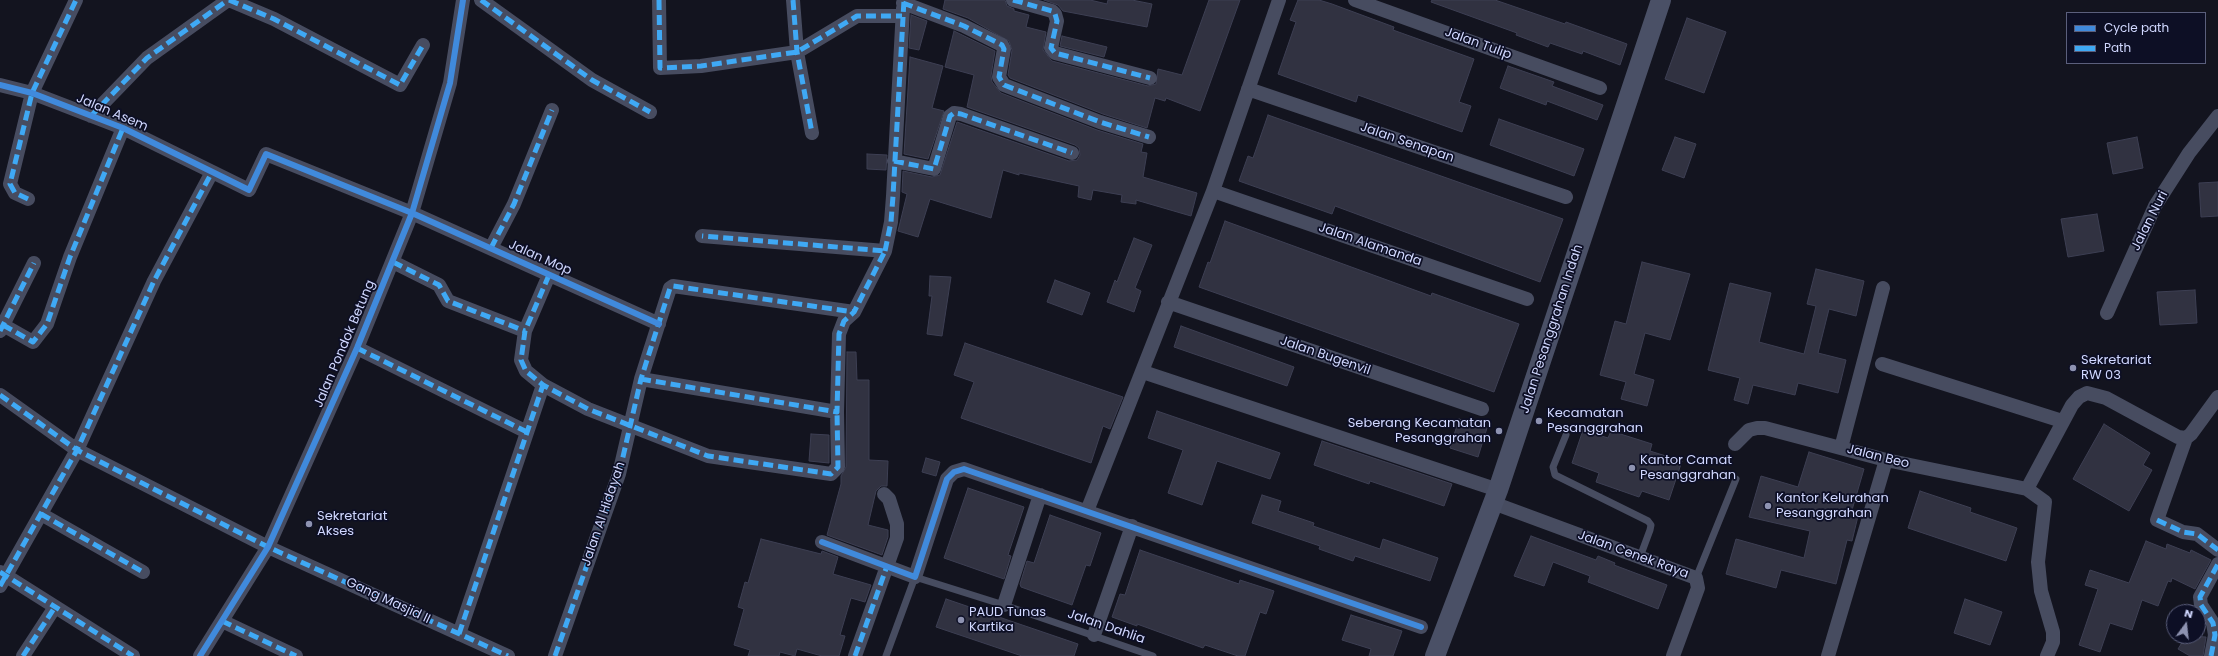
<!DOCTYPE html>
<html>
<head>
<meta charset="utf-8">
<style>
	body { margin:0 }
	#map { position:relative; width:2218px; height:656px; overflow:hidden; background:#13141f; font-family:Poppins,sans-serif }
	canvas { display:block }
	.legend { position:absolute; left:2066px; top:12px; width:140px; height:52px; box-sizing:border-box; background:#0d0f25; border:1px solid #5b5f7c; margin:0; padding:5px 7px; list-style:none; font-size:12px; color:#d1d8ff }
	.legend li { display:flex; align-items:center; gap:8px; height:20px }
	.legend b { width:20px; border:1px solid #5b5f7c }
	.north { position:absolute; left:2166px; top:604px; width:40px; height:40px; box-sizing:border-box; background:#0d0f25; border:1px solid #5b5f7c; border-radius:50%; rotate:15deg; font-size:11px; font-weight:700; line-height:16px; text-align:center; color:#d1d8ff }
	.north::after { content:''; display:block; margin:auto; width:14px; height:18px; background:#8e93b1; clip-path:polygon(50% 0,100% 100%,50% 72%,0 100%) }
</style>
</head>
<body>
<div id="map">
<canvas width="2218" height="656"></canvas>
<ul class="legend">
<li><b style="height:5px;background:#408adc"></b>Cycle path</li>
<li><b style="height:5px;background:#3fa9f5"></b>Path</li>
</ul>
<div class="north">N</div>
</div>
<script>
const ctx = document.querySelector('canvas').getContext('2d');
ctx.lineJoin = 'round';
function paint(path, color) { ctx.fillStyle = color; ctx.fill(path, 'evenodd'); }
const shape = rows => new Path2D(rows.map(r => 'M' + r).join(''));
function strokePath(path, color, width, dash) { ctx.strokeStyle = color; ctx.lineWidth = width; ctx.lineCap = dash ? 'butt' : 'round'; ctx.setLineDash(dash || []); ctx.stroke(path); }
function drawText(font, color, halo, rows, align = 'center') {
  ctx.font = font + ' Poppins,sans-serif'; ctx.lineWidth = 3.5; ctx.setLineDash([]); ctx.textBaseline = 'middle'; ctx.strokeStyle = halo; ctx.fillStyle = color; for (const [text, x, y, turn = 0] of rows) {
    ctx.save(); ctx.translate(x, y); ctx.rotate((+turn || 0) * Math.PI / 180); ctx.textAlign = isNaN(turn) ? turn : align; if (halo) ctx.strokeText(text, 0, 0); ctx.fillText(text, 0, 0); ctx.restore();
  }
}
const building = shape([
	[945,0,1005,0,1007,6,1014,9,1014,11,1029,15,1026,27,1046,32,1043,50,1052,61,1148,86,1156,84,1158,69,1182,75,1209,0,1240,0,1200,111,1166,98,1165,101,1155,98,1147,128,1103,114,1010,78,1008,75,1012,50,1009,41,968,18,943,9,945,0],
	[1044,0,1090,0,1107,4,1108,0,1132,0,1152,4,1147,27,1063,11,1058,5,1044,0],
	[1298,0,1319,0,1332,4,1394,27,1393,30,1474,59,1459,102,1471,106,1462,132,1358,95,1356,102,1278,74,1296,22,1290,20,1298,0],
	[1432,0,1495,0,1565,24,1566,22,1627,44,1620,65,1583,51,1582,54,1550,43,1548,47,1516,35,1517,33,1431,2,1432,0],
	[911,15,927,21,919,50,909,48,911,15],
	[1687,18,1726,32,1704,93,1665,79,1687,18],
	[954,31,995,51,991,76,992,82,1001,93,1097,130,1143,144,1141,152,1147,153,1143,177,1197,193,1191,216,1136,200,1136,204,1121,202,1122,195,1093,190,1091,200,1078,197,1079,186,1019,173,1019,175,1003,170,991,218,930,199,918,237,898,231,907,194,902,192,903,171,932,177,940,175,957,122,1069,161,1077,160,1080,155,1079,148,1075,145,967,107,974,75,945,67,954,31],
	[1062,36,1107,47,1104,57,1060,46,1062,36],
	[910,57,943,66,932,108,944,111,928,159,904,154,910,57],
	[1508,66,1554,82,1552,86,1603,105,1597,120,1547,101,1546,105,1500,88,1508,66],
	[1268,115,1563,219,1540,282,1335,206,1332,214,1239,181,1248,156,1253,158,1268,115],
	[1499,119,1584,149,1574,176,1490,145,1499,119],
	[1675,137,1696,144,1684,178,1662,170,1675,137],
	[2137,137,2143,168,2113,174,2107,143,2137,137],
	[867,154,887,155,886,170,867,169,867,154],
	[2218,182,2218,216,2201,217,2199,183,2218,182],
	[2097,214,2104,251,2068,257,2061,219,2097,214],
	[1225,221,1431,296,1432,293,1519,324,1494,392,1199,287,1208,262,1210,263,1225,221],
	[1134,238,1152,245,1135,288,1141,291,1134,312,1107,302,1115,280,1117,282,1134,238],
	[1642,262,1690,274,1670,340,1645,333,1634,374,1654,380,1647,406,1621,399,1626,382,1600,375,1615,321,1626,324,1642,262],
	[1816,269,1864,281,1856,316,1829,309,1818,353,1846,360,1838,393,1798,383,1795,395,1753,385,1748,404,1734,400,1740,378,1708,370,1730,283,1771,293,1759,342,1804,354,1816,306,1807,304,1816,269],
	[930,276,951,277,942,336,927,334,932,296,929,296,930,276],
	[1055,280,1090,293,1082,315,1047,302,1055,280],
	[2195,290,2197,323,2160,325,2157,292,2195,290],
	[1181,326,1294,367,1287,386,1174,347,1181,326],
	[965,343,1123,397,1110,429,1103,426,1091,463,961,418,974,382,954,375,965,343],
	[847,352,856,352,857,380,869,380,869,460,888,461,887,486,881,486,876,491,868,525,888,530,888,537,882,555,827,535,841,484,841,476,846,467,847,352],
	[1157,411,1280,453,1270,479,1217,461,1202,505,1168,493,1183,450,1148,438,1157,411],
	[1459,419,1487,428,1478,457,1450,448,1459,419],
	[2104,424,2150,453,2143,465,2152,470,2129,511,2073,479,2104,424],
	[1583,430,1608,438,1611,431,1652,444,1650,451,1682,461,1669,500,1642,491,1639,497,1596,482,1599,473,1572,463,1583,430],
	[811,434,829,435,829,463,809,461,811,434],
	[1322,441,1452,484,1444,506,1370,481,1369,484,1314,465,1322,441],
	[1809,452,1864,469,1852,510,1859,512,1852,541,1847,540,1836,584,1781,570,1776,588,1726,574,1736,539,1804,558,1810,531,1749,517,1761,476,1798,487,1809,452],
	[926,458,940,462,936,476,922,472,926,458],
	[968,488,1024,507,1008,555,1011,556,1004,579,944,558,968,488],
	[1920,491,1971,508,1970,512,2017,528,2006,561,1908,528,1920,491],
	[1262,495,1281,501,1278,511,1314,523,1313,526,1380,549,1383,539,1438,558,1430,581,1355,556,1353,561,1319,549,1320,546,1252,523,1262,495],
	[1050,515,1101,533,1090,566,1086,565,1072,605,1021,587,1020,584,1027,561,1034,563,1050,515],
	[1531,536,1596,560,1598,556,1615,563,1614,565,1667,585,1658,609,1588,582,1590,576,1553,562,1544,586,1514,576,1531,536],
	[761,539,821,554,822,551,838,557,833,574,871,585,865,602,851,598,840,635,845,636,839,656,822,656,797,649,795,656,780,652,779,656,748,656,750,650,734,645,744,609,738,607,745,582,748,583,761,539],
	[2146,541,2166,549,2167,544,2190,553,2191,550,2211,560,2195,589,2172,578,2171,582,2168,581,2158,606,2142,600,2132,630,2110,623,2100,652,2079,645,2098,589,2085,585,2090,570,2129,583,2146,541],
	[1140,550,1239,584,1240,580,1274,591,1266,614,1260,612,1245,656,1238,656,1205,645,1203,648,1137,624,1137,626,1112,617,1120,594,1125,595,1140,550],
	[946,599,1078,644,1074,656,1022,656,936,627,946,599],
	[1965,599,2002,612,1990,645,1954,633,1965,599],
	[1351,615,1402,631,1393,656,1369,656,1371,649,1342,640,1351,615],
	[2186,636,2206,637,2203,656,2190,656,2178,649,2186,636]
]);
paint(building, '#313241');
strokePath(building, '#3d3f53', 1);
strokePath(shape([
	[1566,435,1553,467,1555,475,1648,521,1651,525,1650,530,1640,557],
	[1696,578,1736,479],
	[886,656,915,577,1004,605,1153,656]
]), '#474c60', 7);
strokePath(shape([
	[229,0,274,19,400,85,423,45],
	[481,0,592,80,650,112],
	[659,0,660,68,701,66,797,52,857,16,902,16],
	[793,0,797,52,812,133],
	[1013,0,1052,11,1055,14,1057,21,1051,48,1055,53,1150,78],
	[1355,0,1600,88],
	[903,3,964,26,1002,45,1004,49,999,77,1004,85,1100,122,1149,137],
	[0,85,32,93,123,128,249,190,266,154,412,213,659,324],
	[1248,89,1566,197],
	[91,116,147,58,228,0],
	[894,161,934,169,950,116,954,113,961,114,1072,153],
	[1213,191,1527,299],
	[28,199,15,193,10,184,32,93,76,0],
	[491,248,514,204,552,110],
	[885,251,891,222,893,196,903,8],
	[393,262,439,285,448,301,525,331],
	[549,275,525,331,521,360,526,371,543,385,588,409,708,456,831,474,838,467,837,412],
	[1168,302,1482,409],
	[2107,313,2155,206,2189,153,2218,116],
	[3,325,33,342,47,324,70,257,123,128],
	[0,331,34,263],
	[357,348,527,432],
	[1882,364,2062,421],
	[1143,372,1498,490],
	[641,379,837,412,839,334,844,321,854,312,885,251,702,236],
	[0,395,77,450,268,547,508,656],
	[2186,438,2157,520,2183,532,2197,534,2218,550],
	[1735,444,1749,430,1757,428,1765,428,1886,460,2027,489,2072,405,2079,397,2087,393,2106,398,2178,437,2186,438,2191,434,2218,397],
	[1841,448,1883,288],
	[2027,489,2045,502,2038,562,2041,591,2053,632,2053,642,2047,656],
	[1493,503,1696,578,1698,588,1673,656],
	[1087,511,1213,191,1279,0],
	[41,514,143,572],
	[822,542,915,577,947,479,954,472,964,469,1421,627],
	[0,572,133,656],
	[0,586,77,450,154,281,212,172],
	[1004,605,1040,495],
	[222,621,296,656],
	[459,634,543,385],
	[1094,635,1132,526],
	[23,656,55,607],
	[200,656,268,547,357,348,412,213,450,83,463,0],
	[555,656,619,474,641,379,670,288,673,286,854,312],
	[855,656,897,538,897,524,889,499,884,494],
	[1828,656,1886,460],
	[2211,656,2215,635,2213,623,2201,605,2200,597,2218,564]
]), '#474c60', 14);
strokePath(shape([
	[1435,656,1498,490,1661,0]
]), '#4a5066', 20);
strokePath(shape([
	[229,0,274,19,400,85,423,45],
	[481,0,592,80,650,112],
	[659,0,660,68,701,66,797,52,857,16,902,16],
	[793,0,797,52,812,133],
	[1013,0,1052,11,1055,14,1057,21,1051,48,1055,53,1150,78],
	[903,3,964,26,1002,45,1004,49,999,77,1004,85,1100,122,1149,137],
	[91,116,147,58,228,0],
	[894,161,934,169,950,116,954,113,961,114,1072,153],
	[28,199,15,193,10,184,32,93,76,0],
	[491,248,514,204,552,110],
	[885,251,891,222,893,196,904,0],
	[393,262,439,285,448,301,525,331],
	[549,275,525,331,521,360,526,371,543,385,588,409,708,456,831,474,838,467,837,412],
	[3,325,33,342,47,324,70,257,123,128],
	[0,331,34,263],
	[357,348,527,432],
	[641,379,837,412,839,334,844,321,854,312,885,251,702,236],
	[0,395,77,450,268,547,508,656],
	[41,514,143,572],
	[2157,520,2183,532,2197,534,2218,550],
	[0,572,133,656],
	[0,586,77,450,154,281,212,172],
	[222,621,296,656],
	[459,634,543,385],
	[23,656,55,607],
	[555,656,619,474,641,379,670,288,673,286,854,312],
	[855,656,887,566],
	[2211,656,2215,635,2213,623,2201,605,2200,597,2218,564]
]), '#3fa9f5', 5, [10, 5]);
strokePath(shape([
	[0,85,32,93,123,128,249,190,266,154,412,213,659,324],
	[822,542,915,577,947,479,954,472,964,469,1421,627],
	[200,656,268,547,357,348,412,213,450,83,463,0]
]), '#408adc', 6);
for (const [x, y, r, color] of [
	[2073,368,4,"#8e93b1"],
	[1539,421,4,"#8e93b1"],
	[1499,431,4,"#8e93b1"],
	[1632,468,4,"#8e93b1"],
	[1768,506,4,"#8e93b1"],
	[309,524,4,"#8e93b1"],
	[961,620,4,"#8e93b1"]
]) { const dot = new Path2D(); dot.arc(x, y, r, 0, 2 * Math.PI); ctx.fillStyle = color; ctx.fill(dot); strokePath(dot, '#0d0f25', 1.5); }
drawText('13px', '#d1d8ff', '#0d0f25', [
	["Jalan Tulip",1478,44,20],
	["Jalan Asem",112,113,23],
	["Jalan Senapan",1407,143,19],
	["Jalan Nuri",2150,221,-63],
	["Jalan Alamanda",1370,245,19],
	["Jalan Mop",540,258,24],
	["Jalan Pesanggrahan Indah",1552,329,-72],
	["Jalan Pondok Betung",345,344,-67],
	["Jalan Bugenvil",1325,356,19],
	["Jalan Beo",1878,457,14],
	["Jalan Al Hidayah",604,514,-71],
	["Jalan Cenek Raya",1633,555,20],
	["Gang Masjid II",388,601,25],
	["Jalan Dahlia",1106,627,19]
]);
drawText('13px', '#d1d8ff', '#0d0f25', [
	["Sekretariat",2081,361],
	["RW 03",2081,376],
	["Kecamatan",1547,414],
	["Pesanggrahan",1547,429],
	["Seberang Kecamatan",1491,424,"right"],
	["Pesanggrahan",1491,439,"right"],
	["Kantor Camat",1640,461],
	["Pesanggrahan",1640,476],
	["Kantor Kelurahan",1776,499],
	["Pesanggrahan",1776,514],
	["Sekretariat",317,517],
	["Akses",317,532],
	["PAUD Tunas",969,613],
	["Kartika",969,628]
], 'left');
</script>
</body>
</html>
